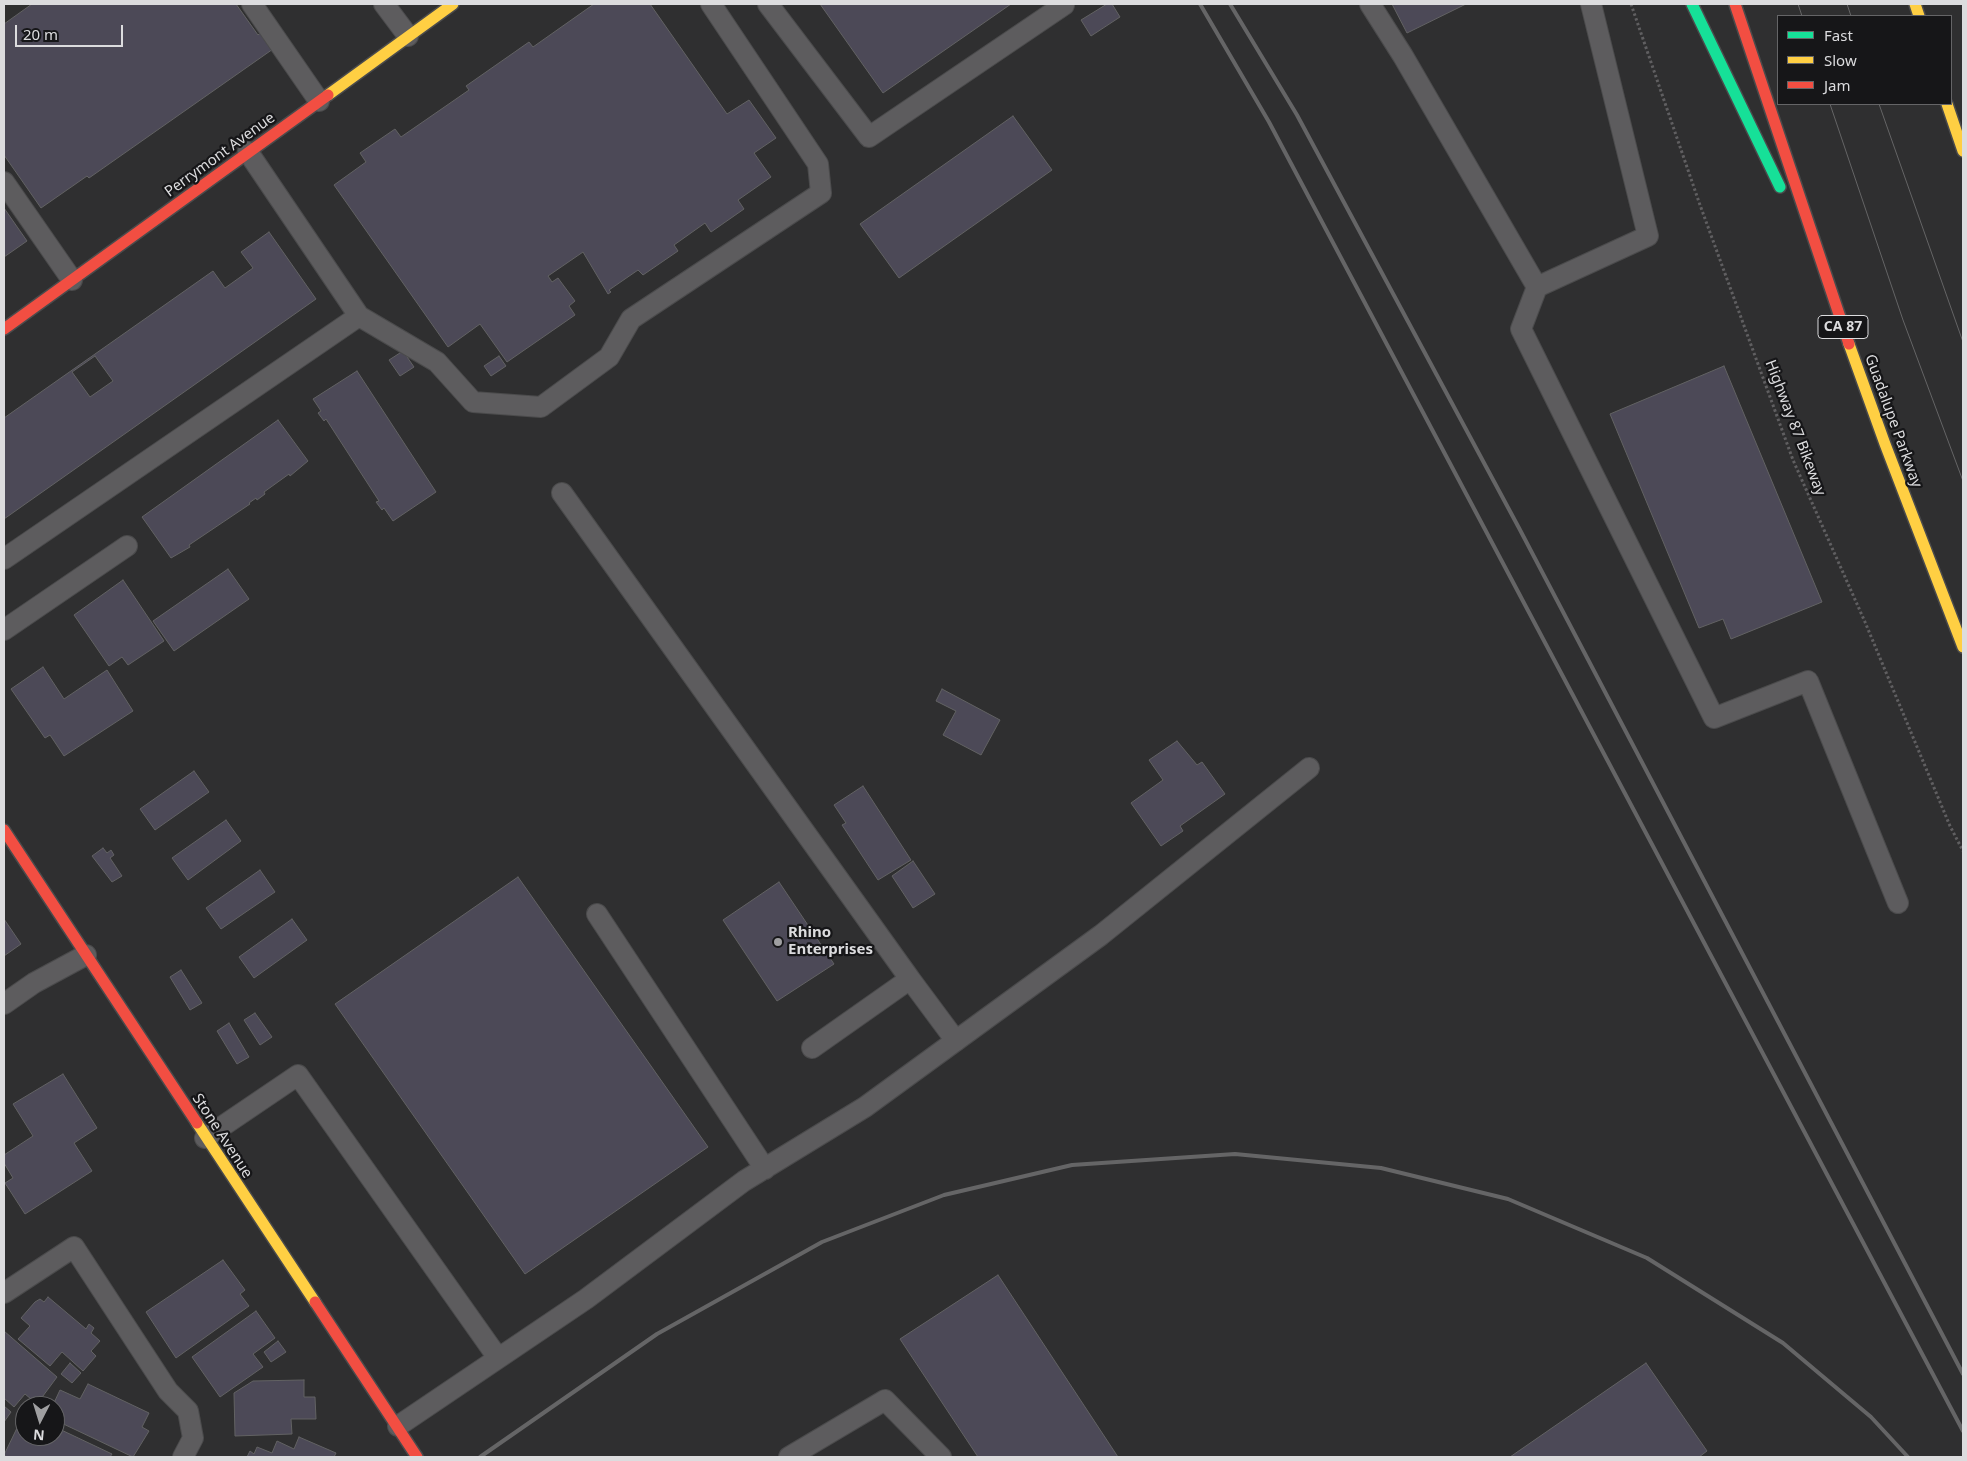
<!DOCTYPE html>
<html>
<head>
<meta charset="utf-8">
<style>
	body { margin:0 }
	#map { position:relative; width:1967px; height:1461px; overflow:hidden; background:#2f2f30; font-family:"Noto Sans",sans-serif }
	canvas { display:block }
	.frame { position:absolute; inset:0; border:5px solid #dcdcde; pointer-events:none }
	.legend { position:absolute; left:1777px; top:15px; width:175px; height:90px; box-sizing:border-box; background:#161618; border:1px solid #656567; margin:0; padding:6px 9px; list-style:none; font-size:15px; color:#dcdcde }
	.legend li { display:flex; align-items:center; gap:10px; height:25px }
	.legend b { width:25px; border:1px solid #656567 }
	.north { position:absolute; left:15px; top:1396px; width:50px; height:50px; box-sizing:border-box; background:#161618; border:1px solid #656567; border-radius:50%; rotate:185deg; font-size:14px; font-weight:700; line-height:20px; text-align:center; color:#dcdcde }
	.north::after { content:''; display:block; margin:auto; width:18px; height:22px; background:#9f9fa1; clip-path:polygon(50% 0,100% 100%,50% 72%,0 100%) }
	.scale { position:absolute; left:15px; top:25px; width:108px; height:22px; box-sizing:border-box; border:2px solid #dcdcde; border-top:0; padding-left:6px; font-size:15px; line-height:18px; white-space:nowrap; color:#dcdcde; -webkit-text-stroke:4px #161618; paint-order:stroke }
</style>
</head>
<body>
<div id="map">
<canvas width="1967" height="1461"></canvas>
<div class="frame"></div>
<ul class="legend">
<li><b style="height:6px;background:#16e098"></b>Fast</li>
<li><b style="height:6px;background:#ffcf43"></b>Slow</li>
<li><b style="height:6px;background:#f24e42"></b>Jam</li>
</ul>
<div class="north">N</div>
<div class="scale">20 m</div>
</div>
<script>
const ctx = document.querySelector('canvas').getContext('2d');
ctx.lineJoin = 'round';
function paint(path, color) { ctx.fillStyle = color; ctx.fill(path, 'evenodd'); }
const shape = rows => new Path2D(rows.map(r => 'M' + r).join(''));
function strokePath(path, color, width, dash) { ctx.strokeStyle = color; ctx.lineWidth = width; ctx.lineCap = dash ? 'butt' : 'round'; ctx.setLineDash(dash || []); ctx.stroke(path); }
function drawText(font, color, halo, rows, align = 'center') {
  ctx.font = font + ' "Noto Sans",sans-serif'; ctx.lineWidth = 4.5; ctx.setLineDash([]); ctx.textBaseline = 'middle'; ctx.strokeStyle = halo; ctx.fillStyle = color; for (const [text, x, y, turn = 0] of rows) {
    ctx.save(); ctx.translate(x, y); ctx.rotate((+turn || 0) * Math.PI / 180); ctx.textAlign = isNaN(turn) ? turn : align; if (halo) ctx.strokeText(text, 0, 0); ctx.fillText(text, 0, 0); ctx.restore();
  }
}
const building = shape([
	[32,4,236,4,258,35,261,32,273,49,89,178,87,176,41,208,4,155,4,24,32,4],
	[594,4,650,4,727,114,749,100,776,138,754,153,771,177,738,200,744,209,711,232,705,223,674,245,678,251,643,275,638,270,609,290,611,292,608,294,583,252,548,276,552,282,558,278,575,301,569,306,575,315,507,362,480,324,448,347,334,185,366,162,360,153,395,129,401,137,469,90,466,86,529,42,533,47,594,4],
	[820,4,1011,4,883,93,820,4],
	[1107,4,1112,4,1120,17,1091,36,1081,20,1107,4],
	[1392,4,1466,4,1407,33,1392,4],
	[1013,116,1052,170,899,278,860,224,1013,116],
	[4,208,27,241,4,257,4,208],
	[269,232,316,299,4,519,4,418,213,271,225,288,253,268,241,252,269,232],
	[95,356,113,381,90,397,72,372,95,356],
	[403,351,414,367,400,376,389,360,403,351],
	[499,356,506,366,491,376,484,366,499,356],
	[1724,366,1822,602,1731,639,1723,619,1699,628,1610,414,1724,366],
	[357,371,436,492,393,521,384,508,382,510,376,502,379,501,326,419,324,421,318,413,321,411,313,399,357,371],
	[278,420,308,461,290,476,289,474,264,492,265,494,257,500,256,498,249,503,250,504,189,545,190,547,171,558,142,517,278,420],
	[228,569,249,599,174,651,153,621,228,569],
	[123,580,164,641,128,665,122,657,109,666,74,615,123,580],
	[43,667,64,699,107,670,133,711,64,756,50,735,45,738,11,689,43,667],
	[942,689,1000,720,981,755,943,735,956,711,936,701,942,689],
	[1177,741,1197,765,1202,762,1225,794,1180,826,1183,831,1161,846,1131,803,1163,780,1149,760,1177,741],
	[194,771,209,792,155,830,140,809,194,771],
	[863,786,911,860,878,880,842,825,846,823,834,805,863,786],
	[226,820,241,841,188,880,172,858,226,820],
	[103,848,107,853,111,850,114,855,110,858,122,876,112,882,92,856,103,848],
	[913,861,935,894,913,908,892,876,913,861],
	[260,870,275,892,221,929,206,908,260,870],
	[518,877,708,1147,525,1274,335,1004,518,877],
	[779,882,834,964,777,1001,723,920,779,882],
	[4,919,21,944,4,956,4,919],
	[292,919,307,940,254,978,239,957,292,919],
	[181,970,202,1003,190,1010,170,977,181,970],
	[255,1013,272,1037,260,1045,244,1020,255,1013],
	[229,1023,249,1057,237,1064,217,1031,229,1023],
	[63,1074,97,1128,74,1143,92,1171,25,1214,5,1183,13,1178,4,1163,4,1155,33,1136,13,1104,63,1074],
	[223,1260,245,1290,240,1294,249,1306,176,1358,146,1312,223,1260],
	[998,1275,1118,1457,978,1457,900,1339,998,1275],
	[48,1297,86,1329,89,1324,94,1328,91,1333,100,1341,91,1351,96,1356,83,1371,62,1352,50,1366,18,1339,30,1326,21,1318,35,1302,40,1299,44,1302,48,1297],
	[256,1311,275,1338,253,1354,263,1367,220,1397,192,1357,256,1311],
	[4,1331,57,1377,37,1404,25,1394,14,1407,4,1398,4,1331],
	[278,1341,286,1352,271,1362,264,1352,278,1341],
	[70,1363,81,1373,72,1383,61,1374,70,1363],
	[1646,1363,1707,1451,1699,1457,1510,1457,1646,1363],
	[304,1380,304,1397,315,1397,316,1419,291,1419,292,1434,235,1436,234,1393,253,1381,304,1380],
	[88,1384,149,1413,142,1427,149,1431,133,1457,55,1420,55,1406,53,1405,60,1390,80,1399,88,1384],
	[4,1406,11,1412,4,1422,4,1406],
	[18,1426,25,1429,25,1436,40,1436,48,1440,49,1436,55,1436,55,1427,112,1454,110,1457,7,1457,4,1455,18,1426],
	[299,1437,336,1453,334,1457,247,1457,250,1451,254,1454,257,1447,272,1453,277,1441,294,1449,299,1437]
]);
paint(building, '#4c4957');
strokePath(building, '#626263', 1);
const lane = shape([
	[252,4,319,101],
	[384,4,408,36],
	[768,4,869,137,1064,5],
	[1370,4,1403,56,1537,287],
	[1591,4,1648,236,1537,287,1521,329,1714,718,1808,681,1898,903],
	[4,182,72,280],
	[359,316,437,362,473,402,541,407,609,357,631,319,821,193,818,164,711,4],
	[562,493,910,979],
	[4,559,359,316,248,152],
	[4,630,127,546],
	[597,914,765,1169],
	[4,1004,34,983,86,955],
	[812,1048,910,979,956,1041],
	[205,1138,298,1075,498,1358],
	[4,1293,74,1247,168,1391,188,1411,193,1438,183,1457],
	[398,1426,586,1299,744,1181,865,1107,1101,935,1309,768],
	[789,1457,885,1400,941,1457]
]);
const fast = shape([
	[1692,4,1780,187]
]);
const slow = shape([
	[1915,4,1919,16],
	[328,95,453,4],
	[1947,104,1963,151],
	[1849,344,1885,444,1963,647],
	[197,1123,315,1302]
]);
const jam = shape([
	[1735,4,1849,344],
	[4,329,328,95],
	[4,830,197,1123],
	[315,1302,417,1457]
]);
strokePath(lane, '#4b4b4c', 22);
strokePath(fast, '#4b4b4c', 14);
strokePath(slow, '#4b4b4c', 14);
strokePath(jam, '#4b4b4c', 14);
strokePath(shape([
	[1631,4,1700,205,1793,460,1865,622,1950,826,1963,851]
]), '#605f61', 3, [2.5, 2.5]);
strokePath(lane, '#5d5c5e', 20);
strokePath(fast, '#16e098', 11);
strokePath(slow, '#ffcf43', 11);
strokePath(jam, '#f24e42', 11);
strokePath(shape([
	[1798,4,1802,16],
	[1847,4,1851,16],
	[1830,104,1903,320,1963,481],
	[1879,104,1963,342]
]), '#656566', 1);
strokePath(shape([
	[1200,4,1269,122,1963,1431],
	[1230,4,1297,115,1519,528,1963,1374],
	[480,1457,657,1334,822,1242,944,1195,1072,1165,1235,1154,1381,1168,1508,1199,1647,1258,1783,1343,1871,1417,1908,1457]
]), '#656566', 4);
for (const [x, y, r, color] of [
	[778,942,5,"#9f9fa1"]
]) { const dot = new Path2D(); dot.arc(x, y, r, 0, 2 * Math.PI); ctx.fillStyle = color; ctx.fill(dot); strokePath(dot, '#161618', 2); }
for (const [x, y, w] of [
	[1843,327,50]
]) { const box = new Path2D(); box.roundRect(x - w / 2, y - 11.5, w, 23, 4); ctx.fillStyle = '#161618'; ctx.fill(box); strokePath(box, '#dcdcde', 1); }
drawText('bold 14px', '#dcdcde', null, [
	["CA 87",1843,327]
]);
drawText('15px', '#dcdcde', '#161618', [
	["Perrymont Avenue",220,155,-36],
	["Guadalupe Parkway",1893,421,70],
	["Highway 87 Bikeway",1795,428,69],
	["Stone Avenue",222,1136,57]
]);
drawText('bold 15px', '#dcdcde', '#161618', [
	["Rhino",788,933],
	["Enterprises",788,950]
], 'left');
</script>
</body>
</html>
